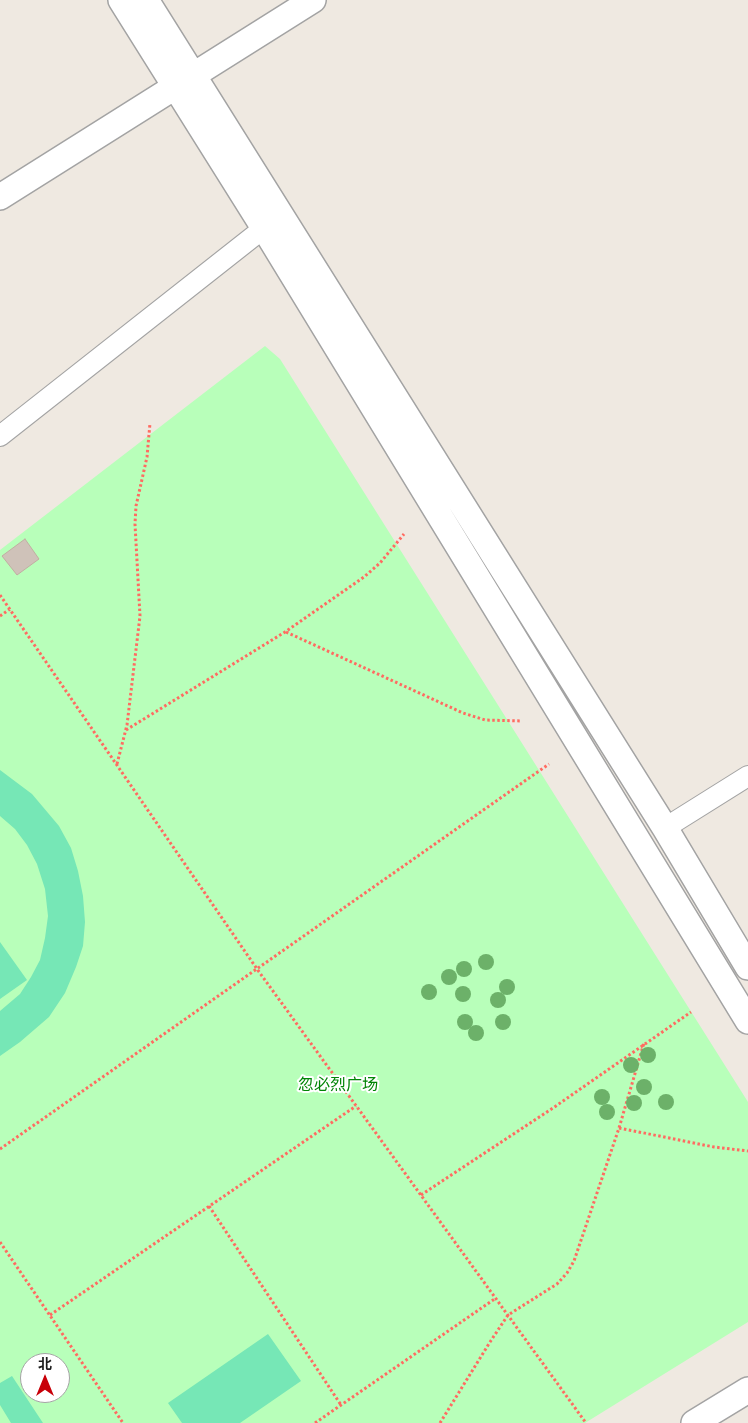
<!DOCTYPE html>
<html>
<head>
<meta charset="utf-8">
<style>
	body { margin:0 }
	#map { position:relative; width:748px; height:1423px; overflow:hidden; background:#efe9e1; font-family:Cabin,"Noto Sans SC",sans-serif }
	canvas { display:block }
	.north { position:absolute; left:20px; top:1353px; width:50px; height:50px; box-sizing:border-box; background:#fff; border:1px solid #a4a4a4; border-radius:50%; rotate:0deg; font-size:14px; font-weight:700; line-height:20px; text-align:center; color:#1c1c1c }
	.north::after { content:''; display:block; margin:auto; width:18px; height:22px; background:#c80009; clip-path:polygon(50% 0,100% 100%,50% 72%,0 100%) }
</style>
</head>
<body>
<div id="map">
<canvas width="748" height="1423"></canvas>
<div class="north">北</div>
</div>
<script>
const ctx = document.querySelector('canvas').getContext('2d');
ctx.lineJoin = 'round';
function paint(path, color) { ctx.fillStyle = color; ctx.fill(path, 'evenodd'); }
const shape = rows => new Path2D(rows.map(r => 'M' + r).join(''));
function strokePath(path, color, width, dash) { ctx.strokeStyle = color; ctx.lineWidth = width; ctx.lineCap = dash ? 'butt' : 'round'; ctx.setLineDash(dash || []); ctx.stroke(path); }
function drawText(font, color, halo, rows, align = 'center') {
  ctx.font = font + ' Cabin,"Noto Sans SC",sans-serif'; ctx.lineWidth = 4; ctx.setLineDash([]); ctx.textBaseline = 'middle'; ctx.strokeStyle = halo; ctx.fillStyle = color; for (const [text, x, y, turn = 0] of rows) {
    ctx.save(); ctx.translate(x, y); ctx.rotate((+turn || 0) * Math.PI / 180); ctx.textAlign = isNaN(turn) ? turn : align; if (halo) ctx.strokeText(text, 0, 0); ctx.fillText(text, 0, 0); ctx.restore();
  }
}
paint(shape([
	[265,346,280,359,748,1102,748,1322,585,1423,0,1423,0,550],
	[30,1363,60,1363,60,1393,30,1393]
]), '#b8ffba');
paint(shape([
	[0,770,32,794,59,826,71,848,78,871,83,896,85,922,83,946,76,967,65,993,49,1017,20,1042,0,1056,0,1011,20,994,31,977,40,960,45,938,48,916,45,889,37,864,27,845,15,829,0,816],
	[0,942,27,980,0,999],
	[268,1334,301,1381,240,1423,182,1423,168,1403],
	[12,1376,43,1423,11,1423,0,1405,0,1383]
]), '#76e7b6');
const building = shape([
	[25,539,39,559,17,575,2,556,25,539]
]);
paint(building, '#cfc2b9');
strokePath(building, '#c2aea2', 1);
const minor = shape([
	[0,436,264,228],
	[665,828,748,776]
]);
const tertiary = shape([
	[121,0,264,228,748,1021],
	[146,0,665,828,748,967],
	[0,197,313,0],
	[694,1423,748,1390]
]);
strokePath(minor, '#a3a3a3', 22);
strokePath(tertiary, '#a3a3a3', 28);
strokePath(shape([
	[0,595,257,969,586,1423],
	[0,616,10,609],
	[286,632,463,713,485,720,522,721],
	[126,730,285,632,364,577,380,563,404,534],
	[117,764,127,725,140,616,135,524,136,506,147,457,150,423],
	[619,1128,714,1147,748,1151],
	[0,1149,549,764],
	[421,1195,553,1108,691,1012],
	[209,1206,341,1405],
	[0,1242,123,1423],
	[50,1315,356,1106],
	[315,1423,496,1298],
	[440,1423,490,1342,508,1315,557,1284,567,1273,574,1261,619,1128,644,1043]
]), '#ff6b61', 3, [2.5, 2.5]);
strokePath(minor, '#fff', 20);
strokePath(tertiary, '#fff', 25);
ctx.fillStyle = '#6cb169';
for (const [x, y] of [
	[486,962],
	[464,969],
	[449,977],
	[507,987],
	[429,992],
	[463,994],
	[498,1000],
	[465,1022],
	[503,1022],
	[476,1033],
	[648,1055],
	[631,1065],
	[644,1087],
	[602,1097],
	[666,1102],
	[634,1103],
	[607,1112]
]) { ctx.beginPath(); ctx.arc(x, y, 8, 0, 2 * Math.PI); ctx.fill(); }
drawText('16px', '#018406', '#fff', [
	["忽必烈广场",338,1085]
]);
</script>
</body>
</html>
